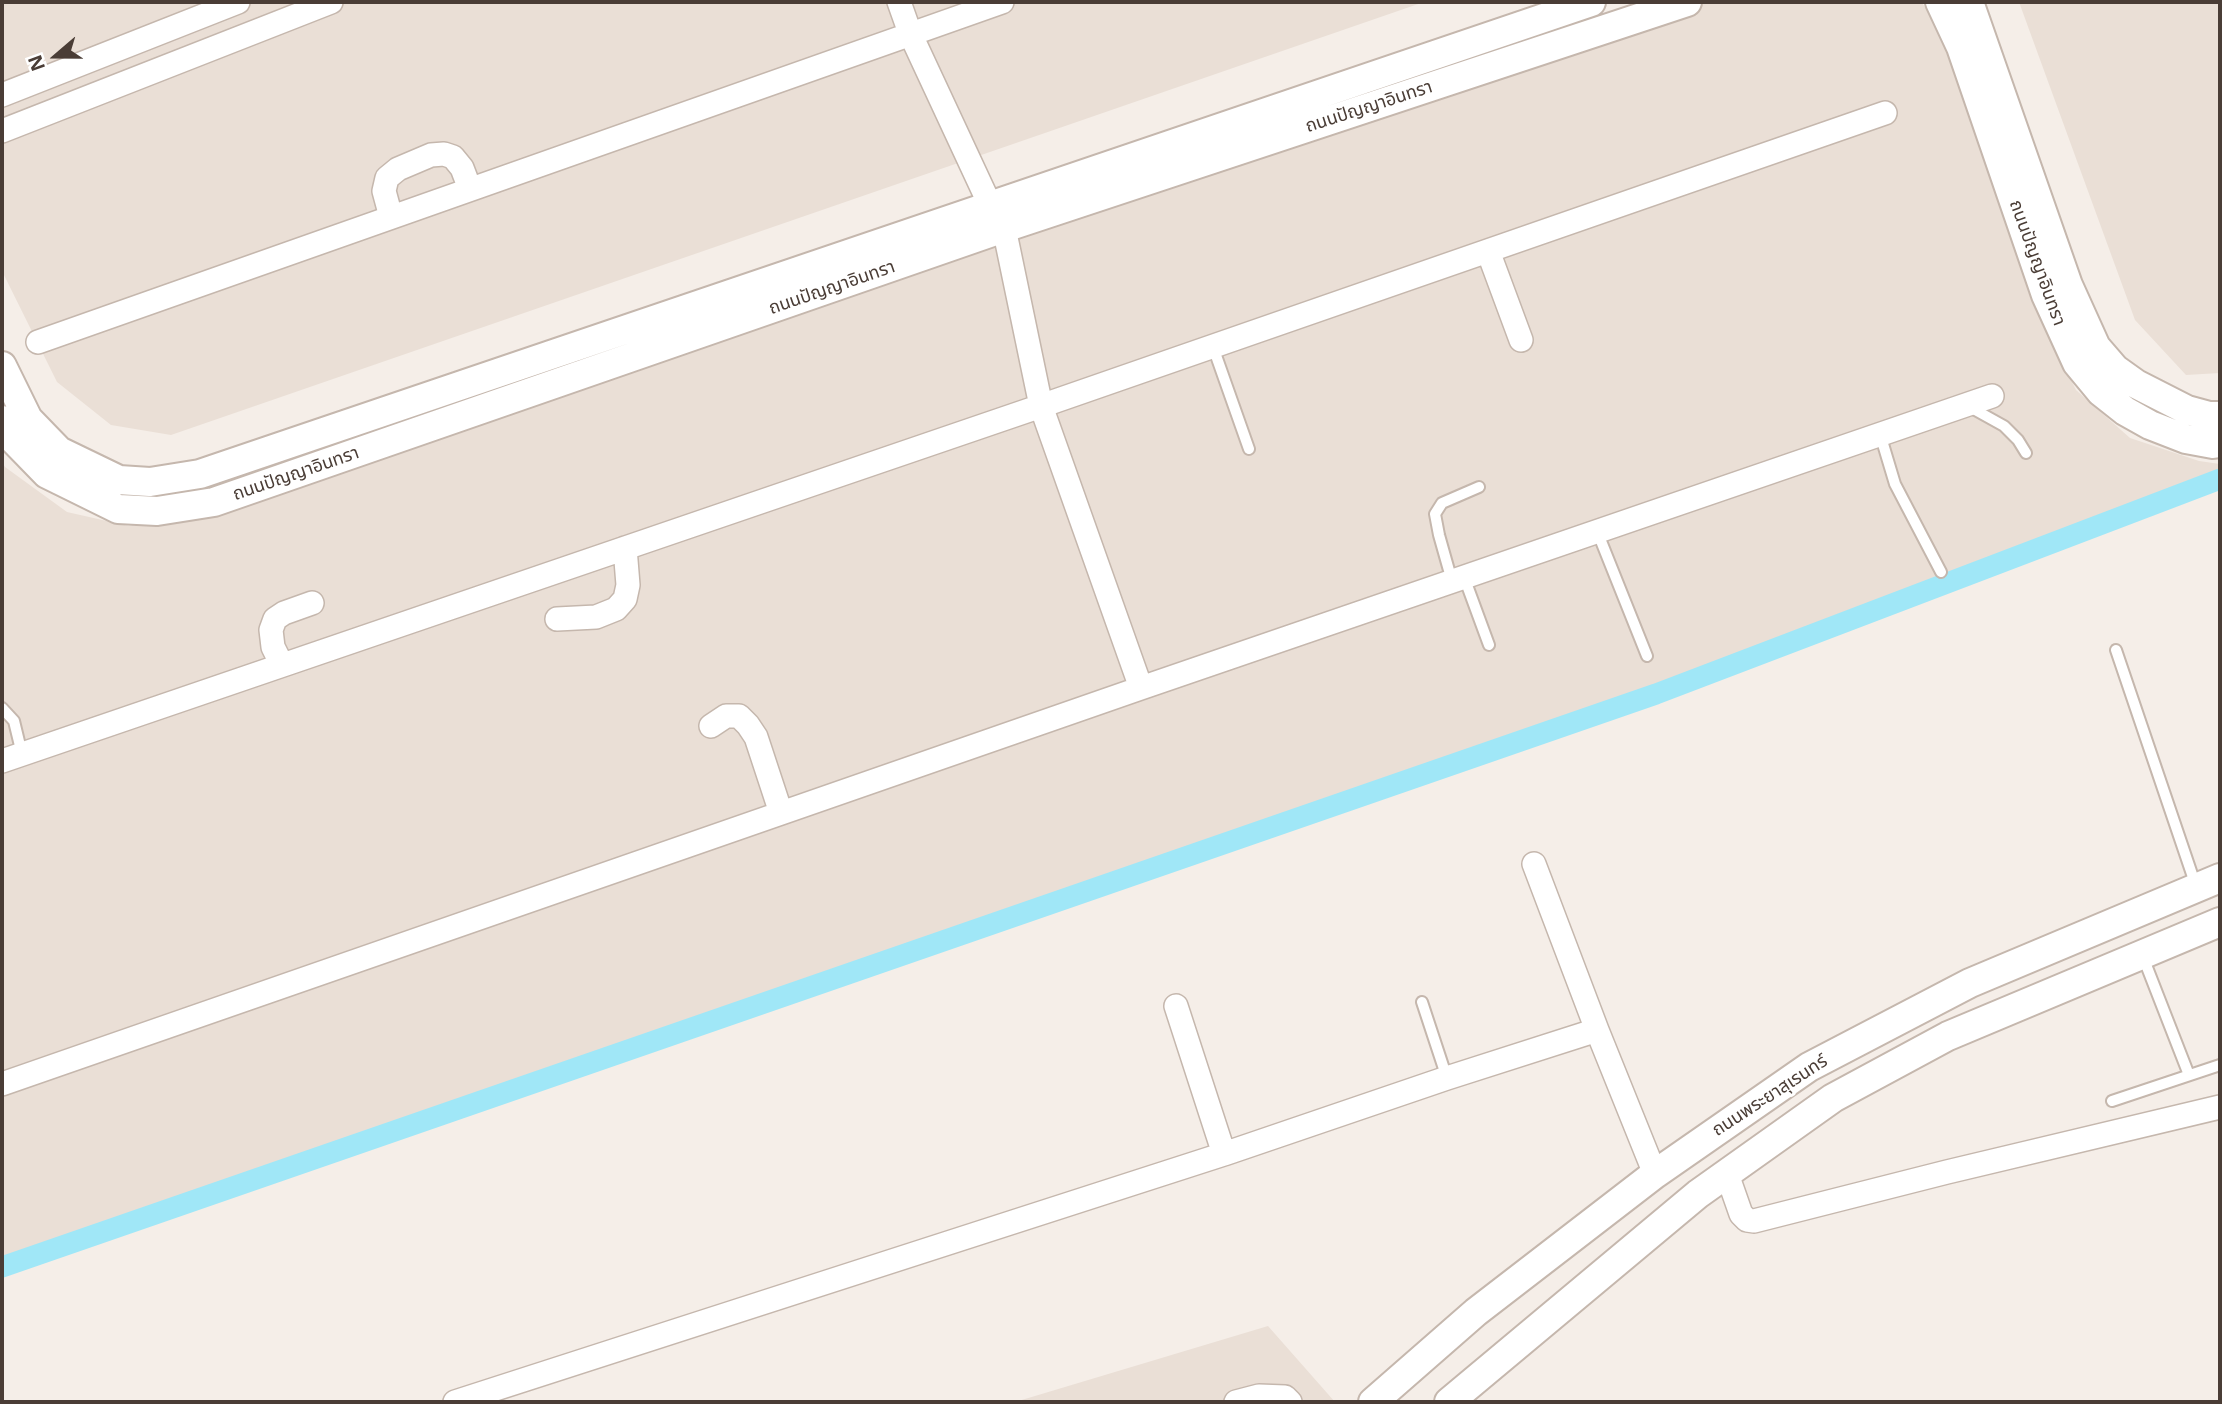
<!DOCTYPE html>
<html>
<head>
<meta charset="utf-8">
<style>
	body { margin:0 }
	#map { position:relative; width:2222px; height:1404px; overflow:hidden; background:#f5eee8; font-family:"Noto Sans",sans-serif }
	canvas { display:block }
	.frame { position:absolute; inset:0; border:4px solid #4a3d36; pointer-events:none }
	.north { position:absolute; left:21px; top:21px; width:70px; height:70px; -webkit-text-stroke:5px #fff; paint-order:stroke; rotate:250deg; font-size:19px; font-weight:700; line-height:28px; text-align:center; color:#4a3d36 }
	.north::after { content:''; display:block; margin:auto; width:24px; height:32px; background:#4a3d36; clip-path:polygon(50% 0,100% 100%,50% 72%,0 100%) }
</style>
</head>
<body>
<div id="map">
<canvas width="2222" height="1404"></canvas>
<div class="frame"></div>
<div class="north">N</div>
</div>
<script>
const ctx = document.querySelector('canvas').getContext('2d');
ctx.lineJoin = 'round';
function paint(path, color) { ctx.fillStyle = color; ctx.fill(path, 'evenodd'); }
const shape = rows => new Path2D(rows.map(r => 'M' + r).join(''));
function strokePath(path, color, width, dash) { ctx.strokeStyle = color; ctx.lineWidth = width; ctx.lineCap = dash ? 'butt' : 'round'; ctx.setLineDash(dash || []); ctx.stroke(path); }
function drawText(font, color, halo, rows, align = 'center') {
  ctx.font = font + ' "Noto Sans","Noto Sans Thai",sans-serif'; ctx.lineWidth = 6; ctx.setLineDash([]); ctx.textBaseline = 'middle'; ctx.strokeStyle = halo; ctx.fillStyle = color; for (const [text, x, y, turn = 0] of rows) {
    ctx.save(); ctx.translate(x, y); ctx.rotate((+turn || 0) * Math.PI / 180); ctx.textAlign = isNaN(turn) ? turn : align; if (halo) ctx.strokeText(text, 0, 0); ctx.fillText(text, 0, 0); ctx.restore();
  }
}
paint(shape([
	[2,2,1424,2,171,435,111,425,57,382,2,271],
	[1688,2,1921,2,1931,14,1985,147,2048,334,2076,390,2130,438,2199,461,2220,464,2220,477,1940,581,1811,637,596,1052,2,1265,2,462,5,467,67,512,129,526,213,515],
	[2019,2,2220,2,2220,373,2186,375,2135,320],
	[1268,1326,1335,1402,1015,1402]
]), '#eadfd6');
strokePath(shape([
	[2,1267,1656,694,2220,479]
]), '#a0e7f7', 21);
const service = shape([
	[1213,347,1249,449],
	[1968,406,2004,426,2018,440,2026,453],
	[1880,434,1895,484,1941,572],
	[1597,531,1647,656],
	[1464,577,1489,645],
	[1452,581,1439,535,1435,514,1442,503,1479,487],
	[2116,650,2196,886],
	[2,708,14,721,22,754],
	[2143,957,2189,1075],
	[1422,1002,1447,1078],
	[2112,1101,2220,1065]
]);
const minor = shape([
	[899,2,910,33,990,205,1004,228,1041,406,1141,688],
	[2,95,238,2],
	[2,131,331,2],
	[391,217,384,191,387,178,398,169,431,155,444,154,453,157,462,168,470,189],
	[1488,251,1521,340],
	[38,342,1002,2],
	[557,619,596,617,616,609,625,599,628,585,625,548],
	[282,665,273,647,271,630,275,619,284,613,312,603],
	[711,726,726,716,739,716,748,725,756,737,781,813],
	[2,761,1041,406,1885,113],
	[1534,864,1597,1030,1655,1174],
	[1176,1006,1224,1154,1447,1078,1597,1030],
	[2,1084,1141,688,1992,396],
	[1727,1174,1741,1214,1747,1220,1754,1221,1947,1172,2220,1107],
	[455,1402,1224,1154],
	[1236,1402,1259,1396,1285,1397,1290,1402]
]);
const tertiary = shape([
	[1940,2,1961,47,2046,295,2077,363,2101,392,2125,411,2150,425,2186,439,2213,444,2220,443],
	[1969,2,2068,285,2096,347,2115,369,2136,384,2187,410,2209,416,2220,416],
	[2,366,28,419,59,451,119,480,150,482,200,474,1591,2],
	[2,420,10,436,47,474,118,509,157,511,214,502,1004,228,1687,2],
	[1373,1402,1476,1312,1655,1174,1809,1067,1970,983,2220,878],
	[1449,1402,1698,1194,1833,1098,1948,1036,2220,922]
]);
strokePath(service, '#c5b7ad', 14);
strokePath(minor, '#c5b7ad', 26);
strokePath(tertiary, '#c5b7ad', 32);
strokePath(service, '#fff', 10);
strokePath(minor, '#fff', 23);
strokePath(tertiary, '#fff', 28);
drawText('18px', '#4a3d36', '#fff', [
	["ถนนปัญญาอินทรา",1369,107,-18],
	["ถนนปัญญาอินทรา",2037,263,70],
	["ถนนปัญญาอินทรา",832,288,-19],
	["ถนนปัญญาอินทรา",296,474,-19],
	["ถนนพระยาสุเรนทร์",1770,1096,-33]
]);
</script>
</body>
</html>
